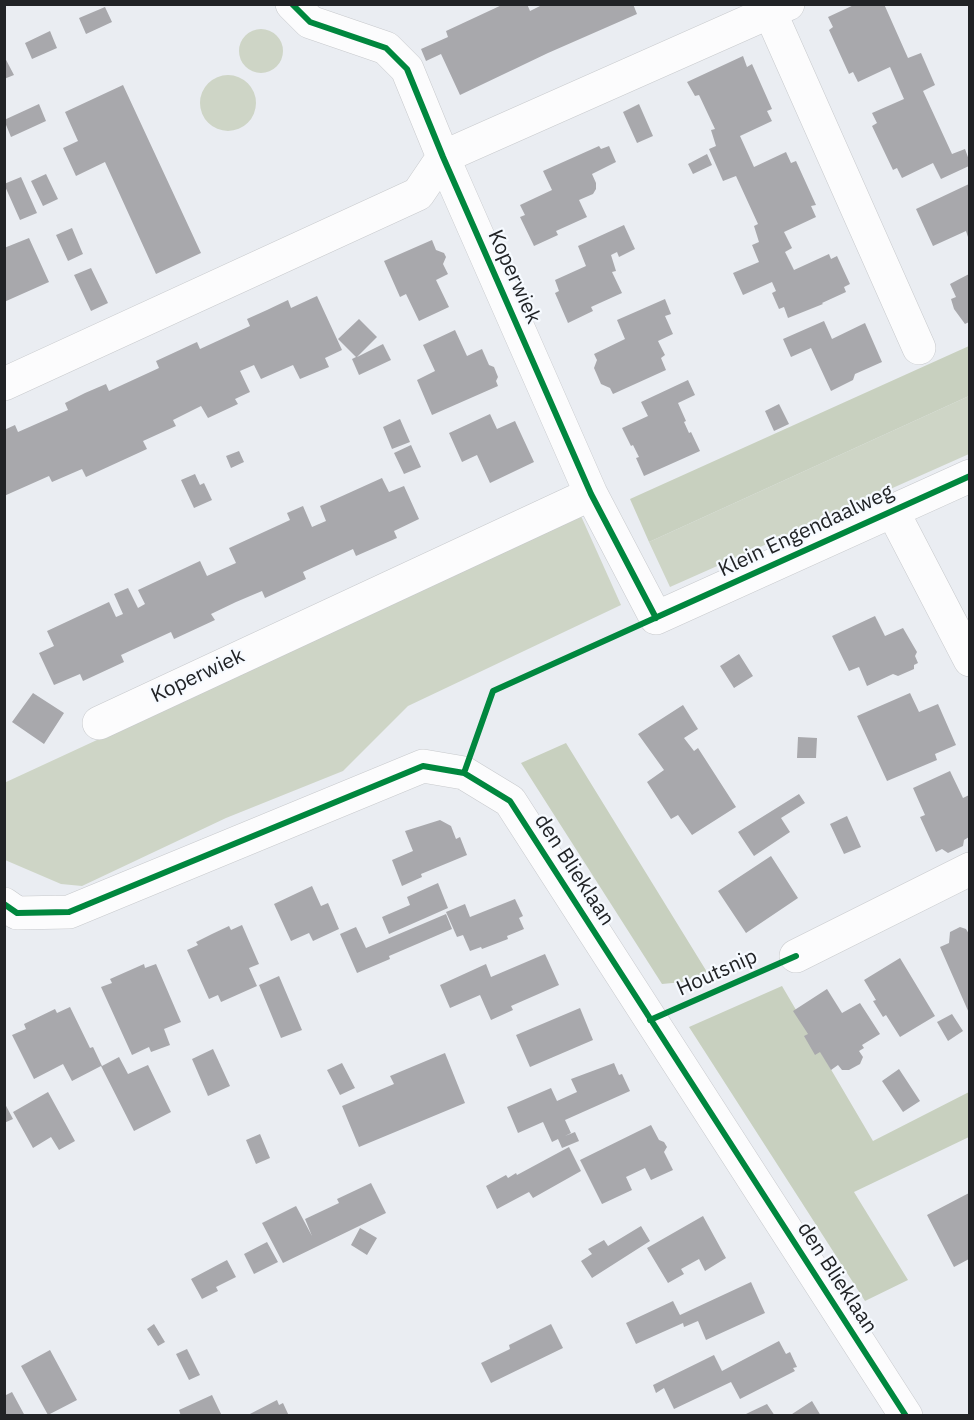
<!DOCTYPE html>
<html>
<head>
<meta charset="utf-8">
<style>
	body { margin:0 }
	#map { position:relative; width:974px; height:1420px; overflow:hidden; background:#eaedf2; font-family:"IBM Plex Sans",sans-serif }
	canvas { display:block }
	.frame { position:absolute; inset:0; border:6px solid #212326; pointer-events:none }
</style>
</head>
<body>
<div id="map">
<canvas width="974" height="1420"></canvas>
<div class="frame"></div>
</div>
<script>
const ctx = document.querySelector('canvas').getContext('2d');
ctx.lineJoin = 'round';
function paint(path, color) { ctx.fillStyle = color; ctx.fill(path, 'evenodd'); }
const shape = rows => new Path2D(rows.map(r => 'M' + r).join(''));
function strokePath(path, color, width, dash) { ctx.strokeStyle = color; ctx.lineWidth = width; ctx.lineCap = dash ? 'butt' : 'round'; ctx.setLineDash(dash || []); ctx.stroke(path); }
function drawText(font, color, halo, rows, align = 'center') {
  ctx.font = font + ' "IBM Plex Sans",sans-serif'; ctx.lineWidth = 4.5; ctx.setLineDash([]); ctx.textBaseline = 'middle'; ctx.strokeStyle = halo; ctx.fillStyle = color; for (const [text, x, y, turn = 0] of rows) {
    ctx.save(); ctx.translate(x, y); ctx.rotate((+turn || 0) * Math.PI / 180); ctx.textAlign = isNaN(turn) ? turn : align; if (halo) ctx.strokeText(text, 0, 0); ctx.fillText(text, 0, 0); ctx.restore();
  }
}
paint(shape([
	'239 51a22 22 0 1 1 44 0a22 22 0 1 1-44 0Z',
	'200 103a28 28 0 1 1 56 0a28 28 0 1 1-56 0Z',
	[969,396,969,454,670,587,649,542],
	[581,516,621,605,408,706,343,771,226,818,82,886,61,884,5,860,4,783]
]), '#ced5c6');
paint(shape([
	[969,346,969,396,649,542,630,499],
	[566,743,707,972,683,982,662,984,521,763],
	[782,986,873,1141,969,1092,969,1137,854,1192,908,1280,865,1301,689,1027]
]), '#c8d0bf');
paint(shape([
	[504,4,527,4,530,11,544,4,633,4,637,14,548,53,460,95,441,54,426,61,421,49,448,37,446,31],
	[856,4,884,4,908,58,921,53,935,85,923,91,952,154,965,149,969,160,969,166,941,179,933,163,902,178,897,168,893,170,872,126,877,123,872,113,904,99,890,67,858,82,853,72,849,74,829,30,833,27,828,17],
	[105,7,112,22,86,34,79,18],
	[50,31,57,48,32,59,25,43],
	[4,56,14,75,4,79],
	[743,56,747,67,752,64,772,109,767,111,772,121,740,136,754,167,786,152,791,163,796,161,816,205,811,206,816,217,784,232,792,248,785,252,794,270,829,254,831,259,837,256,850,284,844,287,846,292,822,303,823,304,788,318,784,307,779,309,772,293,776,291,772,282,743,295,733,273,759,262,752,245,759,242,754,226,758,224,736,176,723,181,709,149,716,146,711,130,715,129,699,95,695,96,687,82],
	[123,85,201,253,156,274,105,162,76,176,63,148,78,141,65,112],
	[39,104,46,121,11,137,4,120],
	[639,104,653,136,637,143,623,112],
	[599,146,601,149,609,146,616,162,592,174,596,183,596,189,593,194,579,200,587,217,556,231,558,235,534,246,520,217,525,215,520,205,552,190,543,171],
	[707,154,712,165,693,174,688,164],
	[46,174,58,199,43,206,31,181],
	[21,177,37,213,20,220,4,184],
	[969,184,969,240,966,231,933,246,916,209],
	[624,225,635,249,619,257,617,252,611,255,616,271,612,272,622,293,591,307,593,311,568,323,555,293,559,291,555,280,586,266,578,246],
	[72,228,83,254,68,261,56,235],
	[29,238,49,282,4,302,4,248],
	[432,240,436,250,444,253,446,257,443,264,448,274,436,280,449,307,419,321,406,294,400,297,384,261],
	[91,268,108,303,91,311,74,275],
	[969,274,969,322,965,324,954,309,951,299,956,297,950,284],
	[317,296,342,350,325,358,329,367,300,379,293,365,261,379,254,365,240,371,250,392,235,399,238,404,208,418,201,406,173,420,176,426,143,441,147,449,86,477,82,469,52,482,49,476,4,496,4,430,15,425,18,432,68,410,65,403,85,393,106,384,109,391,159,368,156,361,197,342,200,349,250,326,247,319,267,310,288,300,291,308],
	[665,299,671,314,665,316,673,334,658,341,665,355,661,358,666,370,613,394,610,388,601,384,594,368,597,360,594,354,625,339,617,320],
	[359,319,377,337,357,357,383,344,391,360,359,375,352,359,356,357,338,339],
	[824,321,832,339,865,323,882,362,855,374,853,380,831,391,811,348,791,357,783,339],
	[455,330,467,356,482,349,489,365,494,367,498,377,496,381,498,386,432,415,417,380,435,371,423,345],
	[688,380,695,395,678,403,686,421,684,422,689,433,691,432,700,451,644,476,636,458,639,457,633,445,631,446,622,428,648,416,641,402],
	[779,404,789,424,774,431,765,411],
	[490,414,497,429,515,421,534,462,490,483,477,455,462,462,449,433],
	[400,419,410,442,392,449,383,427],
	[411,445,421,467,404,474,394,453],
	[239,451,244,462,231,468,226,456],
	[195,474,200,485,204,483,212,500,194,508,181,480],
	[382,478,389,492,404,486,419,519,394,531,397,538,356,556,353,549,303,572,306,579,265,598,262,591,236,602,211,614,215,620,174,639,171,632,121,655,124,662,83,681,80,674,54,685,39,653,54,646,47,631,109,602,116,617,123,614,114,594,128,588,138,608,145,604,138,590,200,561,207,576,236,563,229,548,290,520,287,513,303,506,312,527,326,521,320,506],
	[875,616,885,636,903,628,917,652,915,656,918,663,914,665,914,669,898,676,893,674,867,686,859,667,849,671,832,636],
	[739,654,753,676,734,688,720,666],
	[33,693,64,713,44,744,12,722],
	[910,693,919,712,938,704,956,745,935,754,937,760,887,781,857,716],
	[683,705,698,729,684,738,694,751,698,748,736,807,692,835,678,815,671,819,647,782,664,770,638,734],
	[798,737,817,738,816,758,797,758],
	[950,771,963,798,969,795,969,837,964,840,963,846,948,853,942,849,936,852,920,817,925,815,913,788],
	[799,794,805,803,781,818,790,832,754,856,738,832],
	[847,816,861,847,844,854,830,824],
	[440,820,451,826,456,839,460,837,467,855,421,874,422,877,402,886,392,860,413,851,405,831],
	[771,856,798,898,746,933,718,891],
	[438,883,448,908,389,934,382,917,410,905,407,897],
	[312,886,321,906,328,903,339,929,313,941,309,933,291,941,274,904],
	[515,899,523,916,519,918,524,929,507,936,508,939,482,949,481,947,470,951,463,935,457,937,446,912,465,904,470,917],
	[446,914,452,929,389,956,390,959,357,973,340,934,356,927,366,948],
	[242,925,259,964,249,968,257,986,221,1002,218,995,209,999,187,950,198,945,196,942,212,934,229,926,231,930],
	[960,927,966,929,969,934,969,1013,940,947,949,943,950,932],
	[545,954,559,985,511,1006,513,1010,491,1020,480,995,450,1008,440,985,486,964,491,977],
	[900,958,935,1016,900,1037,886,1015,883,1017,873,1001,876,1000,864,980],
	[144,964,145,968,156,964,181,1022,164,1029,170,1045,151,1052,149,1047,132,1055,101,987,112,983,110,979],
	[279,976,302,1030,281,1038,259,985],
	[827,989,842,1013,860,1003,880,1034,862,1045,864,1048,859,1051,863,1057,860,1064,849,1070,842,1070,838,1065,831,1070,820,1052,815,1055,804,1036,808,1034,793,1011],
	[70,1007,90,1048,93,1047,102,1066,119,1057,128,1074,148,1065,171,1112,134,1131,101,1066,72,1081,63,1064,34,1079,12,1035,26,1029,24,1024,55,1009,57,1013],
	[580,1008,593,1040,530,1067,516,1035],
	[952,1014,963,1031,948,1041,937,1022],
	[213,1049,230,1086,208,1096,192,1059],
	[445,1053,465,1103,359,1147,342,1106,394,1084,390,1076],
	[342,1063,355,1088,340,1095,327,1070],
	[614,1063,619,1075,622,1074,630,1091,565,1120,571,1133,565,1136,575,1132,579,1141,562,1148,558,1139,552,1142,543,1122,518,1133,507,1107,551,1088,557,1101,577,1092,571,1079],
	[899,1069,920,1101,903,1112,882,1081],
	[48,1092,75,1141,59,1150,51,1137,33,1148,13,1112],
	[4,1102,13,1119,4,1123],
	[651,1125,659,1140,664,1142,667,1147,664,1152,673,1170,651,1180,645,1168,626,1177,632,1190,602,1204,580,1160],
	[260,1134,270,1158,256,1164,246,1140],
	[569,1147,581,1171,533,1198,529,1192,497,1209,486,1186,506,1175,508,1178,516,1173,517,1175],
	[371,1183,386,1213,283,1263,262,1223,296,1206,312,1236,305,1219,339,1203,337,1199],
	[969,1193,969,1259,954,1267,927,1215],
	[703,1216,726,1258,705,1271,699,1259,681,1269,684,1274,668,1283,647,1248],
	[641,1226,650,1241,592,1278,581,1261,592,1254,588,1249,604,1240,608,1246],
	[360,1228,377,1238,367,1255,351,1245],
	[267,1242,278,1262,254,1274,244,1254],
	[227,1260,236,1277,216,1287,218,1291,202,1299,191,1279],
	[751,1282,765,1313,706,1340,698,1321,684,1327,683,1323,636,1344,626,1323,673,1301,680,1315],
	[154,1324,165,1342,158,1346,147,1329],
	[551,1324,563,1348,491,1383,481,1363,510,1349,509,1345],
	[779,1341,786,1354,790,1352,797,1367,793,1368,795,1371,740,1399,731,1382,674,1409,664,1388,656,1393,653,1385,714,1355,722,1371],
	[187,1349,200,1375,189,1380,176,1354],
	[50,1350,77,1400,48,1415,21,1366],
	[12,1392,25,1416,4,1416,4,1396],
	[212,1395,222,1416,181,1416,179,1410],
	[277,1400,279,1405,283,1403,289,1416,246,1416],
	[812,1401,821,1416,789,1416],
	[767,1404,775,1416,742,1416,750,1412]
]), '#a8a8ac');
const street = shape([
	[292,4,310,22,386,48,407,69,443,157,591,494,656,618,970,476],
	[770,12,919,348],
	[4,384,418,194,443,157,788,4],
	[892,510,970,660],
	[99,723,591,494],
	[4,904,17,913,69,912,423,766,464,773,510,801,906,1416],
	[796,956,970,869]
]);
strokePath(street, '#c7c9cc', 34);
strokePath(street, '#fcfcfd', 33);
strokePath(shape([
	[292,4,310,22,386,48,407,69,443,157,591,494,656,618],
	[464,773,493,691,970,476],
	[4,904,17,913,69,912,423,766,464,773,510,801,906,1416],
	[650,1020,796,956]
]), '#00873e', 6);
drawText('21px', '#212326', '#f6faff', [
	["Koperwiek",514,277,66],
	["Klein Engendaalweg",806,531,-25],
	["Koperwiek",198,676,-25],
	["den Blieklaan",574,870,57],
	["Houtsnip",717,973,-24],
	["den Blieklaan",837,1278,57]
]);
</script>
</body>
</html>
